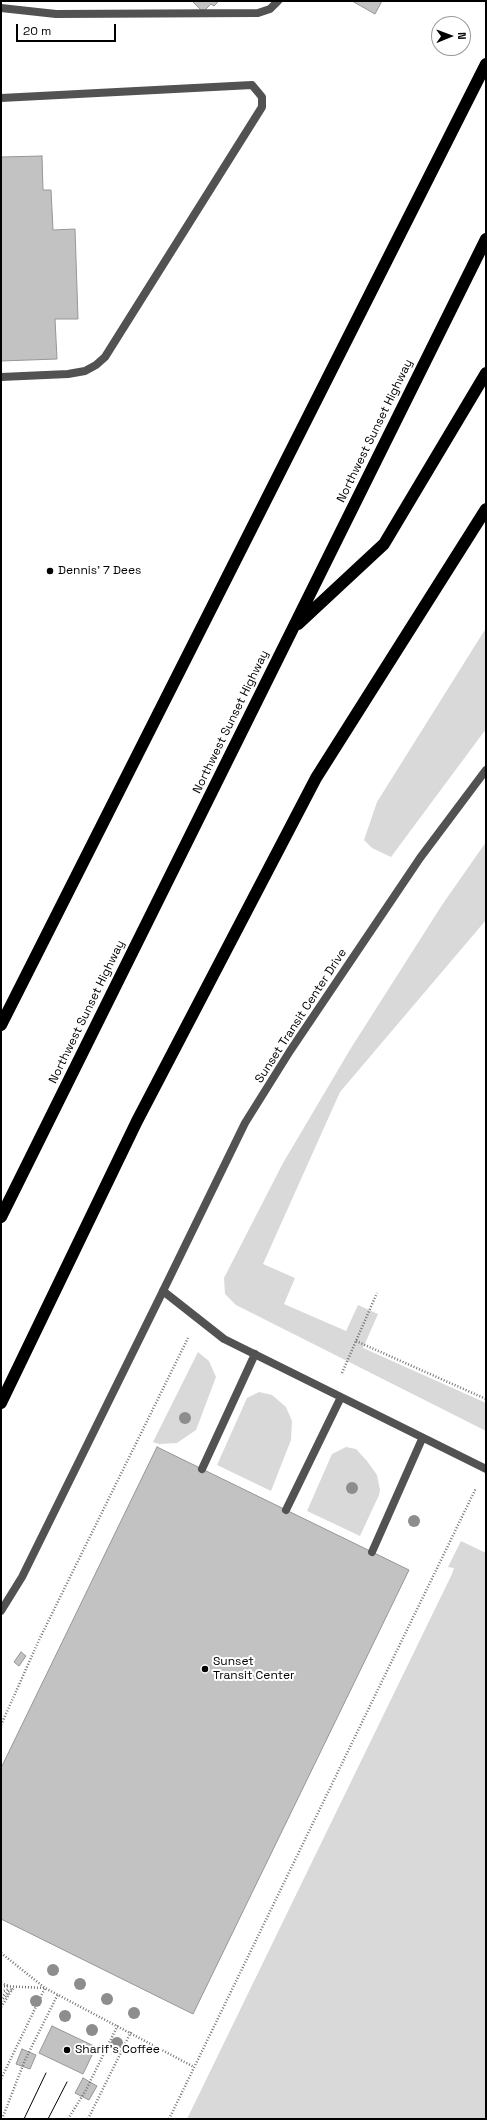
<!DOCTYPE html>
<html>
<head>
<meta charset="utf-8">
<style>
	body { margin:0 }
	#map { position:relative; width:487px; height:2120px; overflow:hidden; background:#fff; font-family:"Space Grotesk",sans-serif }
	canvas { display:block }
	.frame { position:absolute; inset:0; border:2px solid #000; pointer-events:none }
	.north { position:absolute; left:431px; top:16px; width:40px; height:40px; box-sizing:border-box; background:#fff; border:1px solid #999; border-radius:50%; rotate:89deg; font-size:11px; font-weight:700; line-height:16px; text-align:center; color:#000 }
	.north::after { content:''; display:block; margin:auto; width:14px; height:18px; background:#000; clip-path:polygon(50% 0,100% 100%,50% 72%,0 100%) }
	.scale { position:absolute; left:16px; top:24px; width:100px; height:18px; box-sizing:border-box; border:2px solid #000; border-top:0; padding-left:5px; font-size:12px; line-height:14px; white-space:nowrap; color:#000; -webkit-text-stroke:3px #fff; paint-order:stroke }
</style>
</head>
<body>
<div id="map">
<canvas width="487" height="2120"></canvas>
<div class="frame"></div>
<div class="north">N</div>
<div class="scale">20 m</div>
</div>
<script>
const ctx = document.querySelector('canvas').getContext('2d');
ctx.lineJoin = 'round';
function paint(path, color) { ctx.fillStyle = color; ctx.fill(path, 'evenodd'); }
const shape = rows => new Path2D(rows.map(r => 'M' + r).join(''));
function strokePath(path, color, width, dash) { ctx.strokeStyle = color; ctx.lineWidth = width; ctx.lineCap = dash ? 'butt' : 'round'; ctx.setLineDash(dash || []); ctx.stroke(path); }
function drawText(font, color, halo, rows, align = 'center') {
  ctx.font = font + ' "Space Grotesk",sans-serif'; ctx.lineWidth = 4; ctx.setLineDash([]); ctx.textBaseline = 'middle'; ctx.strokeStyle = halo; ctx.fillStyle = color; for (const [text, x, y, turn = 0] of rows) {
    ctx.save(); ctx.translate(x, y); ctx.rotate((+turn || 0) * Math.PI / 180); ctx.textAlign = isNaN(turn) ? turn : align; if (halo) ctx.strokeText(text, 0, 0); ctx.fillText(text, 0, 0); ctx.restore();
  }
}
paint(shape([
	[486,628,486,729,391,857,372,848,364,840,377,802],
	[486,842,486,920,340,1092,263,1264,295,1278,284,1304,346,1331,358,1305,378,1314,363,1348,486,1403,486,1431,236,1305,225,1294,224,1278,283,1163,351,1048,442,905],
	[198,1352,209,1361,216,1377,196,1430,177,1443,159,1444,153,1442],
	[259,1392,272,1395,286,1407,292,1421,291,1440,271,1491,217,1465,247,1398],
	[346,1447,356,1449,367,1461,377,1475,380,1490,379,1495,360,1536,307,1511,332,1454],
	[461,1541,486,1553,486,2119,187,2119,452,1574,454,1568,448,1567]
]), '#d9d9d9');
const building = shape([
	[192,1,219,1,214,6,211,4,203,12,192,1],
	[352,1,382,1,375,14,352,1],
	[42,156,43,190,51,190,53,230,75,229,78,319,55,319,57,359,1,361,1,157,42,156],
	[157,1447,409,1570,193,2014,1,1919,1,1768,157,1447],
	[21,1652,26,1656,19,1666,14,1662,21,1652],
	[52,2026,96,2047,83,2074,39,2053,52,2026],
	[22,2049,36,2055,30,2069,16,2064,22,2049],
	[83,2078,97,2086,89,2100,75,2093,83,2078]
]);
paint(building, '#c2c2c2');
strokePath(building, '#969696', 1);
strokePath(shape([
	[356,1341,486,1399],
	[342,1373,377,1293],
	[1,1725,39,1640,188,1338],
	[1,1953,45,1988,1,2079],
	[1,1983,9,1986],
	[1,1986,45,1988,194,2067],
	[1,1992,9,1989],
	[1,1997,12,1989],
	[1,2001,8,1994],
	[1,2007,14,1987],
	[2,2119,25,2060,58,1994],
	[68,2119,86,2090,118,2025],
	[88,2119,131,2032],
	[169,2119,476,1488]
]), '#747474', 2.5, [1, 2]);
strokePath(shape([
	[1,8,56,14,258,13,270,9,278,1],
	[1,98,252,85,262,97,262,107,105,357,96,365,85,371,68,374,1,377],
	[202,1469,255,1354],
	[286,1510,341,1397],
	[372,1552,422,1439],
	[1,1611,22,1577,163,1291,224,1339,486,1469]
]), '#525252', 8);
strokePath(shape([
	[163,1291,245,1123,290,1051,420,858,486,770]
]), '#525252', 8);
strokePath(shape([
	[298,624,384,544,486,373],
	[1,1025,486,64],
	[1,1217,486,239],
	[1,1403,137,1121,316,778,486,509]
]), '#000', 12);
strokePath(shape([
	[24,2119,46,2073],
	[48,2119,67,2082]
]), '#000', 1);
ctx.fillStyle = '#8d8d8d';
for (const [x, y] of [
	[185,1418],
	[352,1488],
	[414,1521],
	[53,1970],
	[80,1984],
	[107,1999],
	[36,2001],
	[134,2013],
	[65,2016],
	[92,2030],
	[117,2043]
]) { ctx.beginPath(); ctx.arc(x, y, 6, 0, 2 * Math.PI); ctx.fill(); }
for (const [x, y, r, color] of [
	[50,571,4,"#000"],
	[205,1669,4,"#000"],
	[67,2050,4,"#000"]
]) { const dot = new Path2D(); dot.arc(x, y, r, 0, 2 * Math.PI); ctx.fillStyle = color; ctx.fill(dot); strokePath(dot, '#fff', 1.5); }
drawText('12px', '#000', '#fff', [
	["Northwest Sunset Highway",375,431,-64],
	["Northwest Sunset Highway",231,722,-64],
	["Northwest Sunset Highway",87,1012,-64],
	["Sunset Transit Center Drive",301,1016,-57]
]);
drawText('12px', '#000', '#fff', [
	["Dennis' 7 Dees",58,571],
	["Sunset",213,1662],
	["Transit Center",213,1676],
	["Sharif's Coffee",75,2050]
], 'left');
</script>
</body>
</html>
